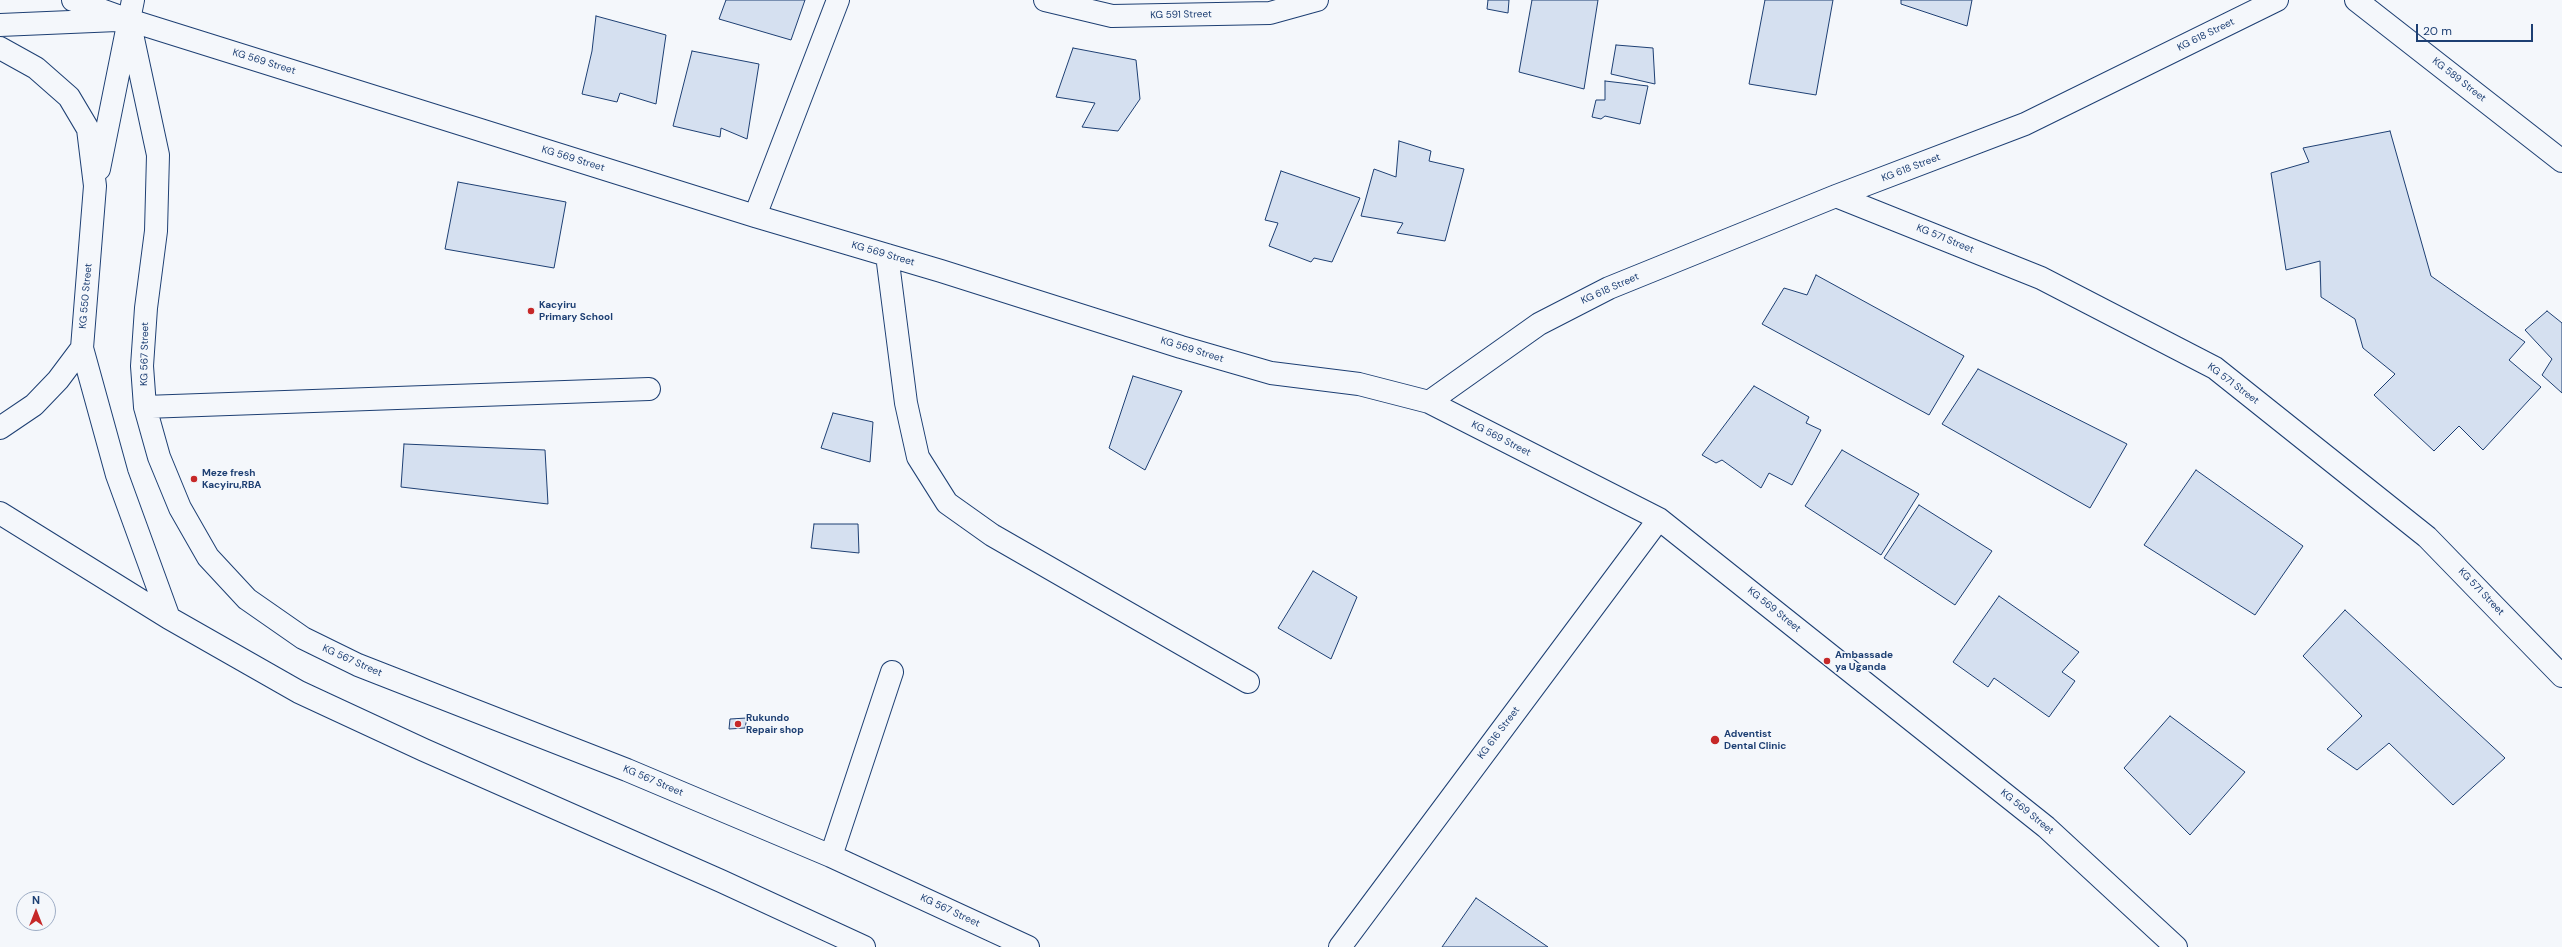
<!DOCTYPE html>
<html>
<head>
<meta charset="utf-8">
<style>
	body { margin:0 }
	#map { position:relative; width:2562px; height:947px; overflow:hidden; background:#f4f7fb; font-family:"DM Sans",sans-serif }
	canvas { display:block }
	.north { position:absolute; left:16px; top:891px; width:40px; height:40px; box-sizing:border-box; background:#f4f7fb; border:1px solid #9eadc5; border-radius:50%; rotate:0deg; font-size:11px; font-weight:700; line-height:16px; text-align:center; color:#1d3f73 }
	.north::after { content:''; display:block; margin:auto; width:14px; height:18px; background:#c62828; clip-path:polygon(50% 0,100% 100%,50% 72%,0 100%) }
	.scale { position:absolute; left:2416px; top:24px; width:117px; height:18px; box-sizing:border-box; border:2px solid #1d3f73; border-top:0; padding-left:5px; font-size:12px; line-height:14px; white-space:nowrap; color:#1d3f73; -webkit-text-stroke:3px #f4f7fb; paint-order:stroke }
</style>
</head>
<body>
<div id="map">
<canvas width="2562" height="947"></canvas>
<div class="north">N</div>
<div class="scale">20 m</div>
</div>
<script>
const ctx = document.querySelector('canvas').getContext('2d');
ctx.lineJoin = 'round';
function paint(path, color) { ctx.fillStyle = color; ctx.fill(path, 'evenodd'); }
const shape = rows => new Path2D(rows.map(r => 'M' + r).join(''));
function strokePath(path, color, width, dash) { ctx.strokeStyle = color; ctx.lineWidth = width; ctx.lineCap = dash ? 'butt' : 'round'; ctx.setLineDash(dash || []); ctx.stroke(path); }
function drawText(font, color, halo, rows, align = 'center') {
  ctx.font = font + ' "DM Sans",sans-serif'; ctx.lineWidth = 3; ctx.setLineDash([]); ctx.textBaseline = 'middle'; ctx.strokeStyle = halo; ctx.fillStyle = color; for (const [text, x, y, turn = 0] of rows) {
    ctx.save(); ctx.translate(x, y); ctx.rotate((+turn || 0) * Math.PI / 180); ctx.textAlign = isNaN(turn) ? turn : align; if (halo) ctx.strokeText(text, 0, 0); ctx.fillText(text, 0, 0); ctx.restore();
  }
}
const building = shape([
	[726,0,805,0,791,40,719,19,726,0],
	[1488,0,1509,0,1508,13,1487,9,1488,0],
	[1532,0,1598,0,1584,89,1519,72,1532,0],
	[1765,0,1833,0,1816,95,1749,84,1765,0],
	[1901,0,1972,0,1967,26,1901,4,1901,0],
	[596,16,666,35,656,104,620,93,617,102,582,94,592,51,596,16],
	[1616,45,1653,48,1655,84,1611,74,1616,45],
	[1073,48,1136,60,1140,99,1118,131,1082,127,1095,103,1056,97,1073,48],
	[692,51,759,64,747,139,721,128,720,137,673,126,692,51],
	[1605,81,1648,86,1640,124,1605,116,1601,119,1592,117,1596,100,1605,100,1605,81],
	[2390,131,2431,276,2525,342,2509,360,2541,387,2483,450,2459,426,2434,451,2374,395,2395,374,2363,348,2355,319,2321,297,2320,261,2286,270,2271,173,2309,162,2303,148,2390,131],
	[1399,141,1431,151,1429,161,1464,169,1445,241,1397,233,1403,223,1361,216,1374,169,1396,177,1399,141],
	[1281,171,1360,198,1332,262,1314,258,1311,262,1269,246,1278,223,1265,220,1281,171],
	[458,182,566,202,554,268,445,249,458,182],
	[1816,275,1964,356,1929,415,1762,324,1784,288,1807,295,1816,275],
	[2547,311,2562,323,2562,393,2542,375,2552,359,2525,330,2547,311],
	[1978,369,2127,444,2090,508,1942,424,1978,369],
	[1133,376,1182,391,1145,470,1109,448,1133,376],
	[1754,386,1809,417,1806,423,1821,430,1792,485,1769,473,1761,488,1722,460,1716,463,1702,455,1754,386],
	[833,413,873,422,870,462,821,448,833,413],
	[404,444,545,450,548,504,401,487,404,444],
	[1842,450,1919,494,1881,555,1805,506,1842,450],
	[2196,470,2303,546,2255,615,2144,545,2196,470],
	[1919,505,1992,551,1955,605,1884,558,1919,505],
	[814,524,858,524,859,553,811,548,814,524],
	[1313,571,1357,597,1331,659,1278,628,1313,571],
	[1999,596,2079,652,2062,672,2075,681,2049,717,1994,678,1988,687,1953,662,1999,596],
	[2345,610,2505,758,2453,805,2389,743,2357,770,2327,749,2362,716,2303,656,2345,610],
	[2170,716,2245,772,2190,835,2124,768,2170,716],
	[747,718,745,728,729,729,730,719,747,718],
	[1476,898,1548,947,1442,947,1476,898]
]);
paint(building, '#d5e0f0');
strokePath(building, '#1d3f73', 1);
const minor = shape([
	[73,0,129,20,755,216,941,271,1181,347,1271,373,1359,384,1429,402,1659,519,2046,827,2176,947],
	[1045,0,1112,16,1270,13,1317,0],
	[2356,0,2562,161],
	[129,20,158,155,156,231,146,308,142,366,145,407,159,457,180,508,208,557,247,599,303,638,358,665,627,770,831,856,1028,947],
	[0,25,117,20],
	[0,48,36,68,69,97,88,129,95,186,82,348,58,380,34,405,0,428],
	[99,169,133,0],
	[1836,196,2041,278,2215,368,2427,537,2562,676],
	[755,216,838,0],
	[887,255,906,403,918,457,947,503,992,535,1248,682],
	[82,348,117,475,169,618],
	[1429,402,1539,324,1609,288,1836,196,2025,124,2277,0],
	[145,407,649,389],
	[0,513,169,618,299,692,424,750,721,881,864,947],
	[831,856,892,672],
	[1340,947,1659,519]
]);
strokePath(minor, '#1d3f73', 24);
strokePath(minor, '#f4f7fb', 22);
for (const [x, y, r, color] of [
	[531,311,4,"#c62828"],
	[194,479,4,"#c62828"],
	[1827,661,4,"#c62828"],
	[738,724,4,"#c62828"],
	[1715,740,5,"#c62828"]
]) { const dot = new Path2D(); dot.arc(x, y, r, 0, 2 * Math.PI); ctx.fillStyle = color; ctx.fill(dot); strokePath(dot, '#f4f7fb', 1.5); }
drawText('10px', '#1d3f73', '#f4f7fb', [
	["KG 591 Street",1181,15,-1],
	["KG 618 Street",2206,35,-26],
	["KG 569 Street",264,62,17],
	["KG 589 Street",2459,80,38],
	["KG 569 Street",573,159,17],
	["KG 618 Street",1911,168,-21],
	["KG 571 Street",1945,239,22],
	["KG 569 Street",883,254,16],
	["KG 618 Street",1610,289,-24],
	["KG 550 Street",86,296,-85],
	["KG 569 Street",1192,350,17],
	["KG 567 Street",145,354,-89],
	["KG 571 Street",2233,384,37],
	["KG 569 Street",1501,439,27],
	["KG 571 Street",2481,592,46],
	["KG 569 Street",1774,610,39],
	["KG 567 Street",352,661,24],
	["KG 616 Street",1499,733,-53],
	["KG 567 Street",653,781,23],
	["KG 569 Street",2027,812,39],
	["KG 567 Street",950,911,25]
]);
drawText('bold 10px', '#1d3f73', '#f4f7fb', [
	["Kacyiru",539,305],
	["Primary School",539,317],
	["Meze fresh",202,473],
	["Kacyiru,RBA",202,485],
	["Ambassade",1835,655],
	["ya Uganda",1835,667],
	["Rukundo",746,718],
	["Repair shop",746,730],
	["Adventist",1724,734],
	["Dental Clinic",1724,746]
], 'left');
</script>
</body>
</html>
